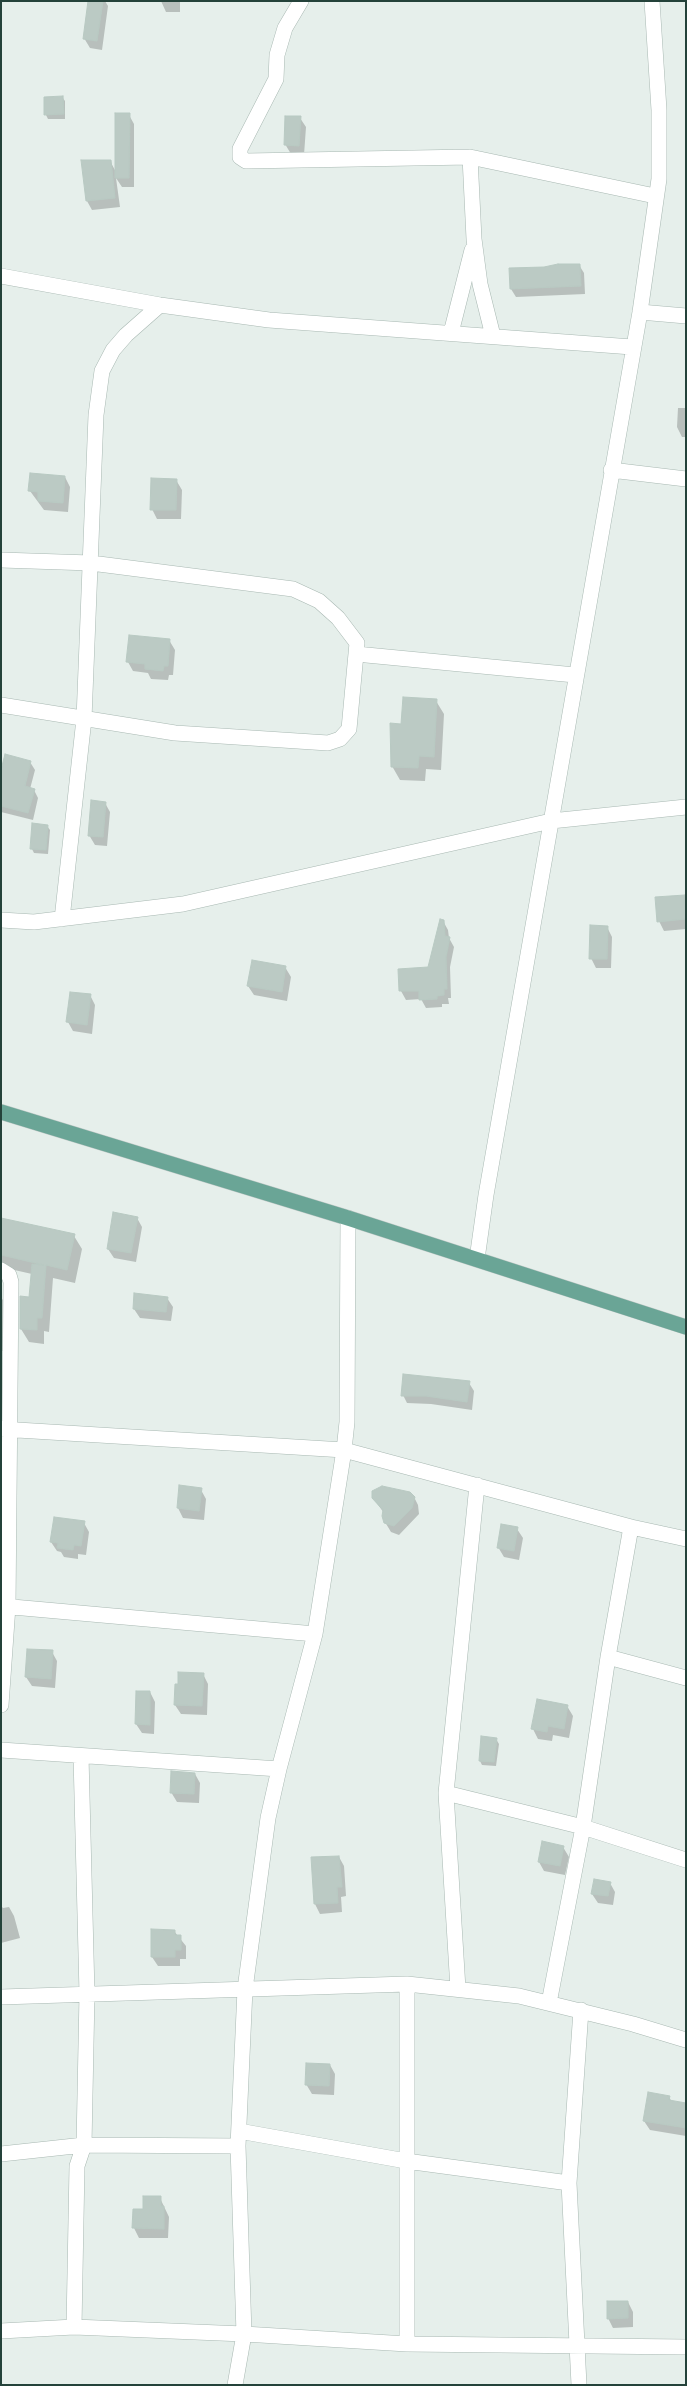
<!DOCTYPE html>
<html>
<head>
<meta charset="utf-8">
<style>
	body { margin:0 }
	#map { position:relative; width:687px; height:2386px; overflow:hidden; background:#e6efeb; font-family:"Sofia Sans Condensed",sans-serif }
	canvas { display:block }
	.frame { position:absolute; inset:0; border:2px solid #24423a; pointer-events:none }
</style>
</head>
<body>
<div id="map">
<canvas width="687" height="2386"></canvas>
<div class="frame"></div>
</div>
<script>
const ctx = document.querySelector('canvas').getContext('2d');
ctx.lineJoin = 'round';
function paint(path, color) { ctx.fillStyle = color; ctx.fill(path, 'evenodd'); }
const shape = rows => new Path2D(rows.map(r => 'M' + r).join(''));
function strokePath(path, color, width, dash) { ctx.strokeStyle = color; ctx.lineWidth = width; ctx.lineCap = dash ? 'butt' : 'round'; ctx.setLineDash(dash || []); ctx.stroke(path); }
paint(shape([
	[89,1,105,1,108,6,102,50,90,48,84,38],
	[161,1,180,1,180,12,166,12],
	[62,97,65,101,65,119,48,119,46,115,45,98],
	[129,115,134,124,134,187,122,187,116,178,120,207,92,210,87,201,110,161,116,172],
	[300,118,306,127,304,155,291,154,285,144],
	[579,265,584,273,585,294,516,297,511,289,511,269],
	[678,408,686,408,686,437,682,437,677,427],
	[65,477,70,487,68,512,44,510,30,491],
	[176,480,182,490,181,519,157,519,152,509],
	[169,640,175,650,173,675,169,675,168,680,151,679,148,673,133,671,128,662],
	[436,701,444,714,441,770,426,769,425,781,400,780,392,766,403,725],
	[30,762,35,770,30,789,34,790,38,798,33,820,1,812,1,778],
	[105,803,110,812,107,846,95,845,89,835],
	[47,826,50,830,48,854,34,853,32,849],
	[684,896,686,929,664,931,659,921],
	[443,921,448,930,449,938,454,947,450,967,451,998,448,998,449,1004,442,1004,442,1007,426,1008,421,999,406,1000,401,991,429,969],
	[607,927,612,937,611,968,596,968,591,958],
	[285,967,291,977,287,1001,254,995,248,986],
	[90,995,95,1005,92,1034,73,1031,68,1022],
	[137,1218,142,1227,136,1262,114,1258,108,1249],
	[1,1220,74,1236,82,1249,75,1283,53,1278,49,1332,44,1331,44,1344,29,1342,21,1329,30,1298,32,1274,1,1267],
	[1,1297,8,1308,5,1351,1,1351],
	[167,1298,173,1307,171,1321,140,1318,134,1309],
	[469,1383,474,1391,472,1410,431,1404,407,1403,403,1395],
	[201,1490,206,1499,204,1520,183,1518,178,1508],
	[413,1495,418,1505,419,1514,399,1535,391,1532,385,1522,384,1513,373,1498],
	[84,1523,89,1532,86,1555,78,1554,78,1559,64,1557,61,1552,57,1551,51,1542],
	[517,1529,523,1538,519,1560,504,1557,498,1547],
	[52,1652,57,1661,55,1688,32,1686,26,1677],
	[203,1674,208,1684,207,1715,181,1714,175,1705],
	[150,1692,155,1702,154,1734,142,1733,136,1724],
	[567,1706,573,1716,569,1738,553,1735,552,1741,538,1739,533,1729],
	[496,1739,499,1744,496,1766,482,1765,480,1761],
	[195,1774,200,1783,199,1803,177,1802,171,1792],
	[563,1847,569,1857,565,1875,544,1871,539,1862],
	[339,1857,344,1866,346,1896,341,1897,342,1912,320,1914,315,1904,312,1859],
	[610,1883,615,1892,613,1905,598,1903,592,1894],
	[1,1906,3,1908,9,1907,14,1916,20,1938,1,1943],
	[174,1931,186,1946,186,1959,180,1959,180,1966,158,1966,152,1957],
	[330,2065,335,2074,334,2095,312,2094,306,2084],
	[669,2097,672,2102,686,2104,686,2136,650,2130,644,2121],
	[160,2198,169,2217,168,2238,139,2238,134,2228,144,2210],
	[628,2302,633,2312,633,2327,613,2328,608,2318]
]), '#0003');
const building = shape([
	[88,1,103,1,97,41,83,39,88,1],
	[63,96,64,114,44,115,44,97,63,96],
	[115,113,130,113,129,178,115,178,115,113],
	[285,116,301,116,299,146,284,145,285,116],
	[81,160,111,160,115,198,86,201,81,160],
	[558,264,580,264,581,286,510,289,509,268,544,267,558,264],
	[30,473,65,476,63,503,38,501,38,492,28,491,30,473],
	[151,478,177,479,176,510,150,510,151,478],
	[129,635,170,639,168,666,164,666,163,671,145,669,145,664,126,662,129,635],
	[403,697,437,699,434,757,419,756,418,768,391,767,390,723,401,724,403,697],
	[5,754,31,761,25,786,35,789,28,813,1,806,1,770,5,754],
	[91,800,106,802,103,837,88,836,91,800],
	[32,823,48,825,46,850,30,849,32,823],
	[685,895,686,919,657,922,655,897,685,895],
	[440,919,444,920,445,936,450,937,446,957,447,989,444,989,444,995,437,996,437,999,419,1000,419,991,399,991,398,969,428,967,440,919],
	[590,925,608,926,607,959,589,959,590,925],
	[252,960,286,966,282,992,247,986,252,960],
	[70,992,91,994,87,1025,66,1022,70,992],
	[113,1212,138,1217,131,1253,107,1249,113,1212],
	[1,1218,75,1234,67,1270,46,1265,42,1318,37,1318,37,1330,20,1329,20,1296,29,1297,32,1264,44,1265,1,1255,1,1218],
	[134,1293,168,1297,166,1312,133,1309,134,1293],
	[403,1374,470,1381,467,1402,426,1396,401,1396,403,1374],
	[179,1485,202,1488,199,1511,177,1508,179,1485],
	[382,1486,410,1492,415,1497,412,1508,394,1526,384,1523,382,1516,383,1510,372,1498,372,1491,382,1486],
	[54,1517,85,1521,81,1546,74,1545,73,1550,57,1548,58,1543,50,1542,54,1517],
	[501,1524,518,1527,514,1551,497,1548,501,1524],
	[27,1649,53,1650,51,1679,25,1677,27,1649],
	[178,1672,204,1673,202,1706,174,1705,175,1684,178,1684,178,1672],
	[136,1691,150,1691,150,1725,135,1724,136,1691],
	[537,1699,568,1705,564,1729,548,1726,547,1732,531,1729,537,1699],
	[481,1736,497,1738,494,1762,479,1761,481,1736],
	[171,1771,195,1773,194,1794,170,1793,171,1771],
	[542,1841,564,1846,560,1866,538,1862,542,1841],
	[339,1856,342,1887,337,1887,338,1903,314,1904,311,1857,339,1856],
	[594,1879,611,1882,608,1896,591,1894,594,1879],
	[151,1929,175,1930,175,1935,181,1935,181,1950,175,1950,175,1957,151,1957,151,1929],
	[306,2063,330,2064,329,2086,305,2085,306,2063],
	[648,2092,670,2096,669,2100,686,2103,686,2128,643,2121,648,2092],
	[143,2196,161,2196,161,2206,164,2206,164,2229,132,2228,133,2209,143,2209,143,2196],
	[607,2301,628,2301,628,2318,607,2319,607,2301]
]);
paint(building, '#bbcac4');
strokePath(building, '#b8c9c2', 1);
const minor = shape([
	[301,1,285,28,277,55,276,79,240,149,240,157,246,161,470,157,655,196],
	[470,157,474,239,480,284,493,336],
	[1,276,160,305,269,320,632,347],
	[640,312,686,316],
	[451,333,472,250],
	[611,470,686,479],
	[1,560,91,563,293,589,319,601,338,618,357,643,349,729,340,739,328,743,175,733,1,705],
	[356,654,575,675],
	[62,919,84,719,96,415,102,371,113,350,126,335,160,305],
	[1,920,34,922,183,904,551,821,686,807],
	[477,1259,486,1195,640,312,659,179,659,110,652,1],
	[1,1270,9,1275,11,1282,8,1606,1,1705],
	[1,1429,344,1450,631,1527,686,1539],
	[1,1606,315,1634],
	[608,1657,686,1678],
	[1,1750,279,1769],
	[446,1793,583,1827,686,1860],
	[407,1984,407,2344],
	[458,1989,446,1793,477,1485],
	[1,1997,407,1984,519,1996,633,2024,686,2040],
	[549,2003,583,1827,608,1657,631,1527],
	[239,2131,406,2161,569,2183],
	[1,2154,84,2145,238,2146],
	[74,2327,77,2166,84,2145,87,1994,81,1756],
	[1,2331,74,2327,244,2334,407,2344,686,2347],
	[235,2385,244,2334,238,2146,245,1989,268,1818,279,1769,315,1634,344,1450,347,1422,348,1218],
	[579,2385,569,2183,581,2010]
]);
const primary = shape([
	[1,1112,348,1218,686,1327]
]);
strokePath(minor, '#a8b8b2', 16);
strokePath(primary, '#c2cac8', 16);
strokePath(minor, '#fff', 15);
strokePath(primary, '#6aa596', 15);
</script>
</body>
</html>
